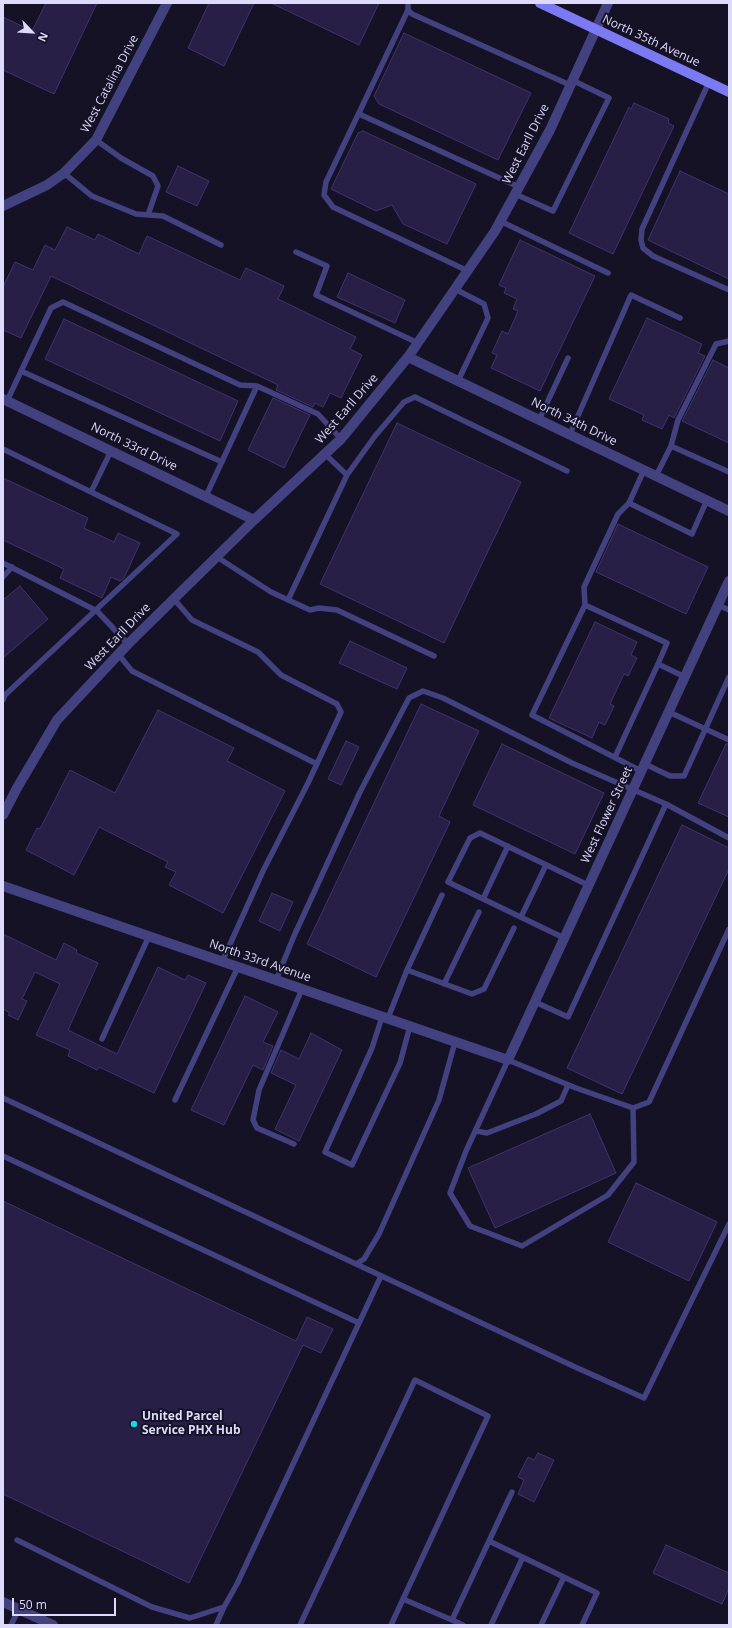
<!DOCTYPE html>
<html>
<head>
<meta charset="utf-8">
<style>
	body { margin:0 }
	#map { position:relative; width:732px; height:1628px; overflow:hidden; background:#151226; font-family:"Open Sans",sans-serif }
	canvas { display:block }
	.frame { position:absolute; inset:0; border:4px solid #dddafc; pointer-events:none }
	.north { position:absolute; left:12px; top:12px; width:40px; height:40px; -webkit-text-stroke:3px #151226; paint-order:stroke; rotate:115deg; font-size:11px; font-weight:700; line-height:16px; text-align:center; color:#dddafc }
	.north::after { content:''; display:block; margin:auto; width:14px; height:18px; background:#dddafc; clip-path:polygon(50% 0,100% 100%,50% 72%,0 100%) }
	.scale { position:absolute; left:12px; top:1598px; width:104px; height:18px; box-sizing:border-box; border:2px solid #dddafc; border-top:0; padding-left:5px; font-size:12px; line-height:14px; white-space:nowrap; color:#dddafc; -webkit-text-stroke:3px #151226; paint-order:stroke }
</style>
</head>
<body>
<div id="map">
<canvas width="732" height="1628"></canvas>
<div class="frame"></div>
<div class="north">N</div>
<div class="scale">50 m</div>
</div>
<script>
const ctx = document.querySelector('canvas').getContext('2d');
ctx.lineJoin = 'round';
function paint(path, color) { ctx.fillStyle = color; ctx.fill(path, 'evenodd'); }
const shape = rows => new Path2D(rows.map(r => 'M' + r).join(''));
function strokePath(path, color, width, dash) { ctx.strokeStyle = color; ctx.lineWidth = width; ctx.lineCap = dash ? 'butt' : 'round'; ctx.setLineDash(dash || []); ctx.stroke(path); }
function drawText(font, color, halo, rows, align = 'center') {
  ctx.font = font + ' "Open Sans",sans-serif'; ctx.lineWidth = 4; ctx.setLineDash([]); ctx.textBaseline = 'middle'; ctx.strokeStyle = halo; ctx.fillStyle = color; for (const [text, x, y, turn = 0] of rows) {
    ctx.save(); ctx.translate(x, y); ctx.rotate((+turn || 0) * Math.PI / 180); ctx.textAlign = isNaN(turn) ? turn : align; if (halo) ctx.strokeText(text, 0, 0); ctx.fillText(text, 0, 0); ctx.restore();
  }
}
const building = shape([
	[46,3,97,3,54,94,3,70,3,17,32,31,46,3],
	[209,3,254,3,224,66,188,48,209,3],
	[271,3,379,3,359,45,271,3],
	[404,33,531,93,498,160,379,104,374,96,404,33],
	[634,103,669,119,668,123,674,126,613,254,569,233,629,107,631,109,634,103],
	[363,131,476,184,447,244,403,224,392,205,376,211,331,189,358,133,363,131],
	[178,166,209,181,197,206,166,192,178,166],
	[680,171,729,194,729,279,648,240,680,171],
	[67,227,95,240,98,234,139,254,147,236,240,280,246,268,284,286,278,299,356,337,350,349,362,355,341,398,330,393,323,407,315,403,313,407,276,390,278,385,51,276,21,338,3,330,3,287,15,262,33,270,45,245,55,250,67,227],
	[520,240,595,276,540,391,491,368,497,355,492,353,502,331,508,334,518,311,513,309,517,299,504,293,506,288,499,285,520,240],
	[348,273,405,300,395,323,337,297,348,273],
	[647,318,702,344,698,353,705,356,674,418,669,415,662,429,642,420,644,415,609,399,647,318],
	[64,319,238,401,220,441,45,359,64,319],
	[713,360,729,368,729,443,682,421,713,360],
	[273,398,310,415,284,468,248,450,273,398],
	[397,423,521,482,444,643,320,584,397,423],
	[3,478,88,518,84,528,114,542,118,533,140,543,124,578,120,581,111,577,102,598,60,578,64,569,3,540,3,478],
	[618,524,708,567,686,614,596,572,618,524],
	[20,586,48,619,3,658,3,600,20,586],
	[595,622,637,642,631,655,637,658,628,676,624,674,610,704,614,706,605,725,599,722,592,738,549,718,595,622],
	[350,641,407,668,397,689,339,663,350,641],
	[421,704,479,731,439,816,450,822,376,977,307,944,421,704],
	[158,710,234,748,227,761,285,791,223,913,169,885,176,872,165,867,168,862,99,827,74,875,26,850,37,828,40,829,70,770,115,793,158,710],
	[346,741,359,747,341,785,328,779,346,741],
	[502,744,604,793,575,854,473,805,502,744],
	[726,744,729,744,729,817,698,803,726,744],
	[682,825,729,848,729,869,622,1094,567,1068,682,825],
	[272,893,293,902,280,931,259,921,272,893],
	[3,934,56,960,64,943,77,950,76,953,98,963,68,1030,117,1054,158,967,185,980,188,975,206,983,154,1093,99,1067,97,1070,68,1056,70,1050,36,1035,60,984,35,972,22,999,27,1001,18,1020,8,1015,10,1013,3,1009,3,934],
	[245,996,278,1012,263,1042,273,1046,263,1070,253,1065,224,1125,191,1110,245,996],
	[311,1033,342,1050,299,1141,275,1129,296,1085,271,1073,281,1050,299,1059,311,1033],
	[590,1114,616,1173,495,1228,468,1168,590,1114],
	[636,1183,717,1222,689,1281,608,1242,636,1183],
	[3,1201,296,1341,307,1317,333,1329,321,1353,303,1345,189,1583,3,1494,3,1201],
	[538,1453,554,1460,534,1502,518,1494,524,1480,518,1477,528,1457,534,1460,538,1453],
	[666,1545,729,1573,729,1588,722,1604,653,1573,666,1545]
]);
paint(building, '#271f45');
strokePath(building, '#3f346f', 1);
strokePath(shape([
	[408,3,408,10,412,14,570,85],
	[408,10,326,182,324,195,333,207,468,271],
	[709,82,642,229,641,240,643,248,653,256,729,290],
	[359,114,519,187],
	[96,140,121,158,153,176,158,186,148,215],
	[64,173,92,196,136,214,163,216,221,245],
	[515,194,553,211,609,98,572,80],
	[500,221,608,273],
	[296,252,327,266,316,295,418,343],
	[455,289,484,304,488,318,458,381],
	[21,371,222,462],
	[7,401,51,308,63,302,240,385,257,386,318,414,341,439],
	[539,420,568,358],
	[570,434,631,295,680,318],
	[671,446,678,420,716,344,729,341],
	[3,449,177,534,5,695,3,700],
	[644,470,629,503,692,534,707,500],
	[347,475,375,436,404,402,415,397,567,471],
	[656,476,671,446,729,472],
	[91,492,111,451],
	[206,496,257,386],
	[217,557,271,592,310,610,319,608,337,610,434,656],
	[3,563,97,611,128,644],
	[3,577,12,567],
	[174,599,192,620,258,652,281,675,337,704,341,712,308,783,263,871,222,962],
	[288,600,347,475,325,454],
	[585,605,584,587,618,514,629,503],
	[718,605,729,610],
	[118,654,132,671,317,764],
	[669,712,729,740],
	[615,757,658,664],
	[645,764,670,776,684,776,729,677],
	[641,771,532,715,585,605,667,643,658,664,685,677],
	[483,899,508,846],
	[521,917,546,865],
	[564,938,448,882,470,838,480,833,588,885],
	[407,970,442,895],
	[276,980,294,936,360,792,409,698,423,691,443,698,572,763,666,804],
	[444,984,479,912],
	[535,1002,568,1017,666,804,729,838],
	[382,1017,372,1048,325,1152,352,1165,400,1063,410,1026],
	[388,1018,407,970,472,994,484,989,514,928],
	[102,1039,149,936],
	[3,1098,573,1366,644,1398,729,1224],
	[175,1100,238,967],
	[633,1108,634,1162,608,1195,522,1246,470,1226,450,1193,466,1151,508,1060,576,1088,633,1108,649,1102,729,929],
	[476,1131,487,1133,536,1114,561,1101,568,1085],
	[294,1144,257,1128,253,1120,259,1090,302,989],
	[3,1156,359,1323],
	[356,1264,364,1259,379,1234,439,1100,455,1042],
	[17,1540,152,1607,190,1618,224,1607,237,1584,381,1276],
	[489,1541,597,1593,582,1625],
	[403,1599,452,1620,512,1492],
	[452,1620,463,1625],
	[11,1625,19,1609],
	[216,1625,224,1607],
	[300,1625,415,1380,488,1416,391,1625],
	[491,1625,523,1557],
	[541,1625,564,1577]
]), '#434180', 5.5);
strokePath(shape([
	[3,206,47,185,64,173,96,140,167,3],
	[408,357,729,511],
	[3,399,254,520],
	[3,815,17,788,57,720,128,644,254,520,341,439,408,357,495,231,550,130,608,3],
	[3,886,508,1060,729,581]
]), '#434180', 10);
strokePath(shape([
	[3,1602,53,1625]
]), '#434180', 10);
strokePath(shape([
	[540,3,729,92]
]), '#7b7af3', 10);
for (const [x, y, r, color] of [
	[134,1424,4,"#18d7ea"]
]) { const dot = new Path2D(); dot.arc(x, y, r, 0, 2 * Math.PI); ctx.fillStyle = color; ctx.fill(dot); strokePath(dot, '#151226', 1.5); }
drawText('12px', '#dddafc', '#151226', [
	["North 35th Avenue",651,41,25],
	["West Catalina Drive",110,84,-62],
	["West Earll Drive",526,144,-63],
	["West Earll Drive",347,409,-49],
	["North 34th Drive",574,422,26],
	["North 33rd Drive",134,447,26],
	["West Earll Drive",118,637,-46],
	["West Flower Street",607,815,-65],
	["North 33rd Avenue",260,961,19]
]);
drawText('bold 12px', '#dddafc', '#151226', [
	["United Parcel",142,1417],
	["Service PHX Hub",142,1431]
], 'left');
</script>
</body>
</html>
